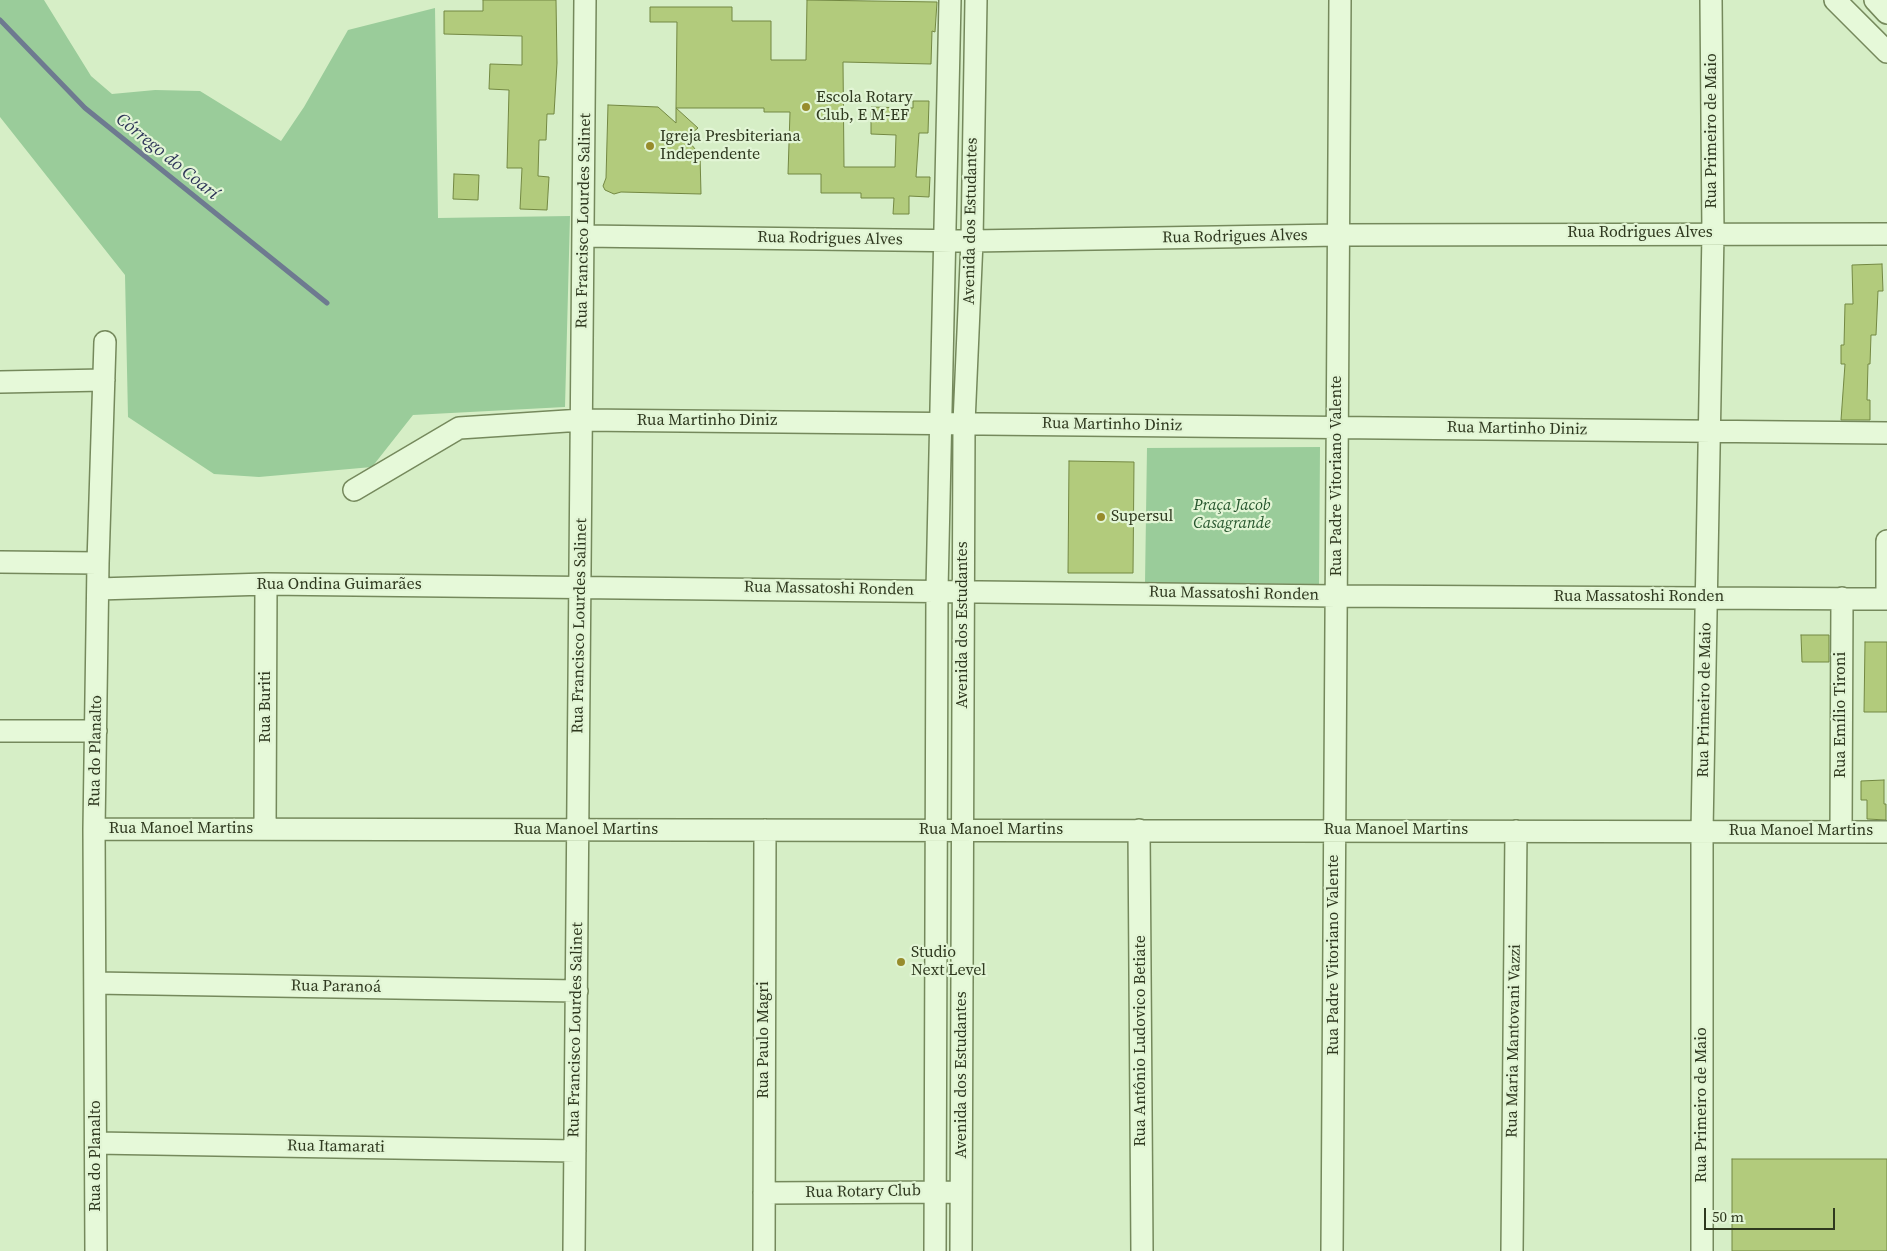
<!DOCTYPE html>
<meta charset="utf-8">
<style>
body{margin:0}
#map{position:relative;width:1887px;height:1251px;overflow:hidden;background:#d6eec6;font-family:"Source Serif 4",serif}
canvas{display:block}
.scale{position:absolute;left:1704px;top:1208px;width:131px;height:22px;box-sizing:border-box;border:2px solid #2f391f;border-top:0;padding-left:6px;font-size:15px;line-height:18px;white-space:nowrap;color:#2f391f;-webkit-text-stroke:4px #e2f5d5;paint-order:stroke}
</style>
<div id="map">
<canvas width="1887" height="1251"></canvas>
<div class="scale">50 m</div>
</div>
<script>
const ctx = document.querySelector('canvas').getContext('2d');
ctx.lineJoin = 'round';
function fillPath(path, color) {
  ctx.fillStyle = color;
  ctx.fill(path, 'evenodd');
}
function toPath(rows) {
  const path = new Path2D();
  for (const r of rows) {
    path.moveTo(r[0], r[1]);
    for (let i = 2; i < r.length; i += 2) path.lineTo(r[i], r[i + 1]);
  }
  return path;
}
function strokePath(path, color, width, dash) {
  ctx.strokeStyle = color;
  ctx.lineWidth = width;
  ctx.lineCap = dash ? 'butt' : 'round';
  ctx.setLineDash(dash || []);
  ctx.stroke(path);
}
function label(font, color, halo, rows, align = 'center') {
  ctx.font = font + ' "Source Serif 4",serif';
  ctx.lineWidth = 4.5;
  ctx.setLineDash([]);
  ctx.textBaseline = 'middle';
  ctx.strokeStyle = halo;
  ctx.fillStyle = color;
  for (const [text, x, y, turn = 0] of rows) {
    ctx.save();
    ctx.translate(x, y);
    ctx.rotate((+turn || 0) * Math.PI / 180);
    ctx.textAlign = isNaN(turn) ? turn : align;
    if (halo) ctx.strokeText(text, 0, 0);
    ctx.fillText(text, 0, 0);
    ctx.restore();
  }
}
const green = toPath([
 [0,0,44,0,91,76,112,94,155,90,200,91,281,141,304,107,348,30,435,8,438,218,570,216,565,407,413,415,372,467,259,477,214,474,128,417,125,275,0,117],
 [1320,447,1319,584,1145,583,1147,448]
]);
const stream = toPath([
 [0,20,85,108,327,303]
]);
const building = toPath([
 [483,0,556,0,557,63,554,114,547,114,546,140,539,140,538,176,549,177,547,210,520,209,522,168,507,168,509,90,489,89,490,64,522,65,522,36,444,34,444,11,483,11,483,0],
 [807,0,937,2,935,32,932,31,931,64,843,62,844,167,895,167,896,135,871,134,871,107,913,108,913,101,929,101,928,133,919,133,916,177,930,177,929,197,909,196,909,214,893,214,894,198,861,198,861,193,821,193,821,174,788,174,790,112,764,112,764,108,676,108,677,22,650,22,650,7,732,7,732,21,771,21,771,60,806,60,807,0],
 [608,105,658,107,676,123,676,108,698,128,686,138,700,155,701,194,621,192,614,194,605,190,603,186,606,178,608,105],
 [454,174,479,175,478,200,453,199,454,174],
 [1882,264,1883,291,1878,291,1876,335,1871,335,1870,364,1868,364,1867,400,1870,400,1870,420,1841,420,1845,364,1841,364,1841,345,1844,345,1845,304,1853,304,1852,265,1882,264],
 [1069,461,1134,462,1133,573,1068,573,1069,461],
 [1801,635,1829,635,1829,662,1802,662,1801,635],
 [1865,642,1887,642,1887,712,1864,712,1865,642],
 [1884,780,1884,804,1886,804,1886,820,1867,819,1867,800,1861,800,1861,781,1884,780],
 [1732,1159,1887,1159,1887,1251,1732,1251,1732,1159]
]);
const minor = toPath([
 [1835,0,1887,52],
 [1875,0,1887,13],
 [583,236,972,241,1339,235,1887,234],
 [0,382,104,380],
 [354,490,459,428,582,420,1887,433],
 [0,562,98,563],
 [98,589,266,584,1336,596,1887,599],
 [1887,599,1887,541],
 [0,731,96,731],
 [94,829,1887,832],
 [265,829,266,584],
 [1139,830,1142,1251],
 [1841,832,1842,598],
 [95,983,577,991],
 [96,1143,575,1151],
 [764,1193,951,1192],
 [96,1251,94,829,98,563,105,342],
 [574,1251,585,0],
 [764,1251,765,830],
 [935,1251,937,590,950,0],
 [961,1251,964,423,972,241,976,0],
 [1332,1251,1340,0],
 [1512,1251,1516,831],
 [1702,1251,1702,831,1713,233,1711,0]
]);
const markers = [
 [806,107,5,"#978c2c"],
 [650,146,5,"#978c2c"],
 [1101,517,5,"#978c2c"],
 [901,962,5,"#978c2c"]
];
const poiNames = [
 ["Escola Rotary",816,98],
 ["Club, E M-EF",816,116],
 ["Igreja Presbiteriana",660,137],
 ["Independente",660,155],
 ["Supersul",1111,517],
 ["Studio",911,953],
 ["Next Level",911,971]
];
const streetNames = [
 ["Rua Primeiro de Maio",1712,131,-90],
 ["Rua Francisco Lourdes Salinet",584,221,-89],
 ["Avenida dos Estudantes",971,221,-89],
 ["Rua Rodrigues Alves",1640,233],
 ["Rua Rodrigues Alves",1235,237,-1],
 ["Rua Rodrigues Alves",830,239,1],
 ["Rua Martinho Diniz",707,421],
 ["Rua Martinho Diniz",1112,425,1],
 ["Rua Martinho Diniz",1517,429,1],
 ["Rua Padre Vitoriano Valente",1337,476,-90],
 ["Rua Ondina Guimarães",339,585],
 ["Rua Massatoshi Ronden",829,589,1],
 ["Rua Massatoshi Ronden",1234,594,1],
 ["Rua Massatoshi Ronden",1639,597],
 ["Avenida dos Estudantes",963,625,-90],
 ["Rua Francisco Lourdes Salinet",580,626,-89],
 ["Rua Primeiro de Maio",1705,700,-89],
 ["Rua Buriti",266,707,-90],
 ["Rua Emílio Tironi",1841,715,-90],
 ["Rua do Planalto",96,751,-89],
 ["Rua Manoel Martins",181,829],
 ["Rua Manoel Martins",586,830],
 ["Rua Manoel Martins",991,830],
 ["Rua Manoel Martins",1396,830],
 ["Rua Manoel Martins",1801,831],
 ["Rua Padre Vitoriano Valente",1334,955,-90],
 ["Rua Paranoá",336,987,1],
 ["Rua Francisco Lourdes Salinet",576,1030,-89],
 ["Rua Paulo Magri",764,1040,-90],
 ["Rua Antônio Ludovico Betiate",1141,1041,-90],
 ["Rua Maria Mantovani Vazzi",1514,1041,-89],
 ["Avenida dos Estudantes",962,1075,-90],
 ["Rua Primeiro de Maio",1702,1105,-90],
 ["Rua Itamarati",336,1147,1],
 ["Rua do Planalto",96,1156,-90],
 ["Rua Rotary Club",863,1192,-1]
];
const parkNames = [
 ["Praça Jacob",1232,506],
 ["Casagrande",1232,524]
];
const waterNames = [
 ["Córrego do Coarí",167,157,39]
];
fillPath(green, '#9acc9a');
strokePath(stream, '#6e7a90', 5);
fillPath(building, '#b2cb7c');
strokePath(building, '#738842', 1);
strokePath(minor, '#75895c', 24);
strokePath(minor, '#e6f9d9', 21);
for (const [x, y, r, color] of markers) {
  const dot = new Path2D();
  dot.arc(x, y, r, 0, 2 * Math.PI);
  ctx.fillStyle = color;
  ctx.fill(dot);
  strokePath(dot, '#e2f5d5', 2);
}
label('16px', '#2f391f', '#e2f5d5', poiNames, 'left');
label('16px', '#2f391f', '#e2f5d5', streetNames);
label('italic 16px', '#26552d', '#e2f5d5', parkNames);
label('italic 18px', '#2f3659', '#e2f5d5', waterNames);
</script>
